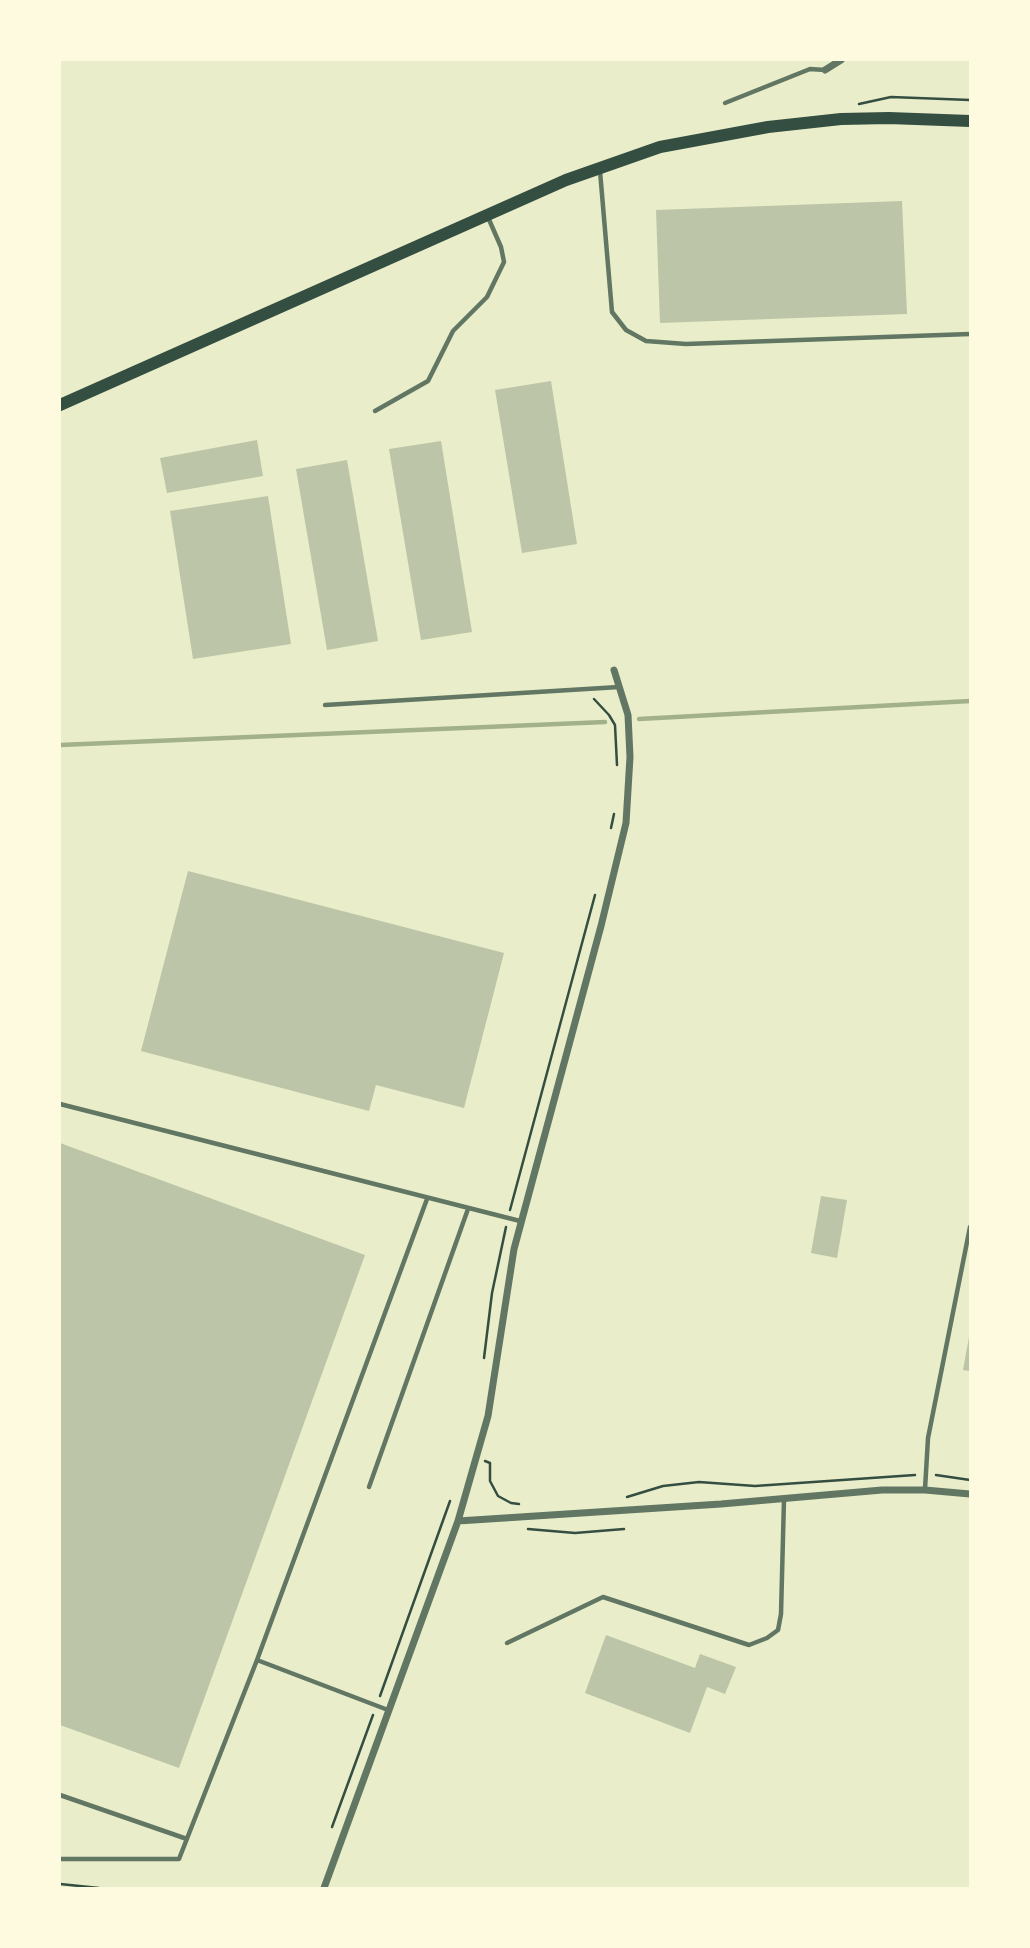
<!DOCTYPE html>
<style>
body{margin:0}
#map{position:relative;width:1030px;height:1948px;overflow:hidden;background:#e9edc9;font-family:"Playfair Display",serif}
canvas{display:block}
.frame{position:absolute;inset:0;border:61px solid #fefae0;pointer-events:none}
</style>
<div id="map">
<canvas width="1030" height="1948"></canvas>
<div class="frame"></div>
</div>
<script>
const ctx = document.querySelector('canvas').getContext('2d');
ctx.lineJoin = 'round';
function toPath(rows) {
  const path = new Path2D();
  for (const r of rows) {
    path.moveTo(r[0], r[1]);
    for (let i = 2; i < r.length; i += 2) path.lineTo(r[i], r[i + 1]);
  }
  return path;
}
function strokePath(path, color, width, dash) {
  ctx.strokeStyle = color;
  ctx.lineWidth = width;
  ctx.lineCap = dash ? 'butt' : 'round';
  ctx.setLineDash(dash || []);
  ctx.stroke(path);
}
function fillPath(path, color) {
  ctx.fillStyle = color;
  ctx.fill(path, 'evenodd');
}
const stream = toPath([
 [639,719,970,701],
 [60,745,605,722]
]);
const building = toPath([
 [902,201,907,314,660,323,656,210],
 [551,381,577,544,522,553,495,390],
 [257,440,263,476,167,493,160,458],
 [441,441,472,632,421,640,389,449],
 [347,460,378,641,327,650,296,469],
 [268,496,291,644,193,659,170,511],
 [188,871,504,953,464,1108,376,1085,369,1111,141,1051],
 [60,1143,365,1255,179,1768,60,1725],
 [821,1196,847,1200,837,1258,811,1253],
 [969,1337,970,1338,970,1371,963,1370],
 [606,1635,695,1668,700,1654,736,1667,725,1694,707,1687,690,1733,585,1693]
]);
const path = toPath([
 [859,104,891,97,970,100],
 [594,699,609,715,615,725,617,765],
 [611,828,614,814],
 [510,1210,595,895],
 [484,1358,492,1293,506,1227],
 [485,1461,490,1463,490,1481,498,1496,511,1503,519,1504],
 [936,1475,970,1480],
 [627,1497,663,1486,699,1482,755,1486,915,1475],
 [528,1529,575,1533,624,1529],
 [380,1696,450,1501],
 [332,1827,373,1715],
 [60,1884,99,1888]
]);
const service = toPath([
 [725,103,810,69,825,70],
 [600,171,612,312,626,330,646,341,686,344,970,334],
 [375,411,428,381,453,331,487,297,504,262,501,247,487,215],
 [325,705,619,687],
 [60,1104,520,1221],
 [369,1487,468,1209],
 [925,1489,928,1438,970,1227],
 [507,1643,603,1597,749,1645,767,1638,778,1630,781,1614,784,1499],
 [257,1660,427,1199],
 [60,1795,187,1839],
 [60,1859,179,1859,257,1660,388,1710]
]);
const minor = toPath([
 [825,70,841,60],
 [458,1521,721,1504,882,1490,925,1490,970,1494],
 [324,1888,458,1521,488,1416,514,1249,601,926,626,823,630,757,628,715,614,670]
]);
const secondary = toPath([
 [60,405,566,180,660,147,768,127,841,119,889,118,970,121]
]);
strokePath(stream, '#a3b18a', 4.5);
fillPath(building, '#bcc5a7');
strokePath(path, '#344e41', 2.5);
strokePath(service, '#617663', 4.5);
strokePath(minor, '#617663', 7);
strokePath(secondary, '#344e41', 12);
</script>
